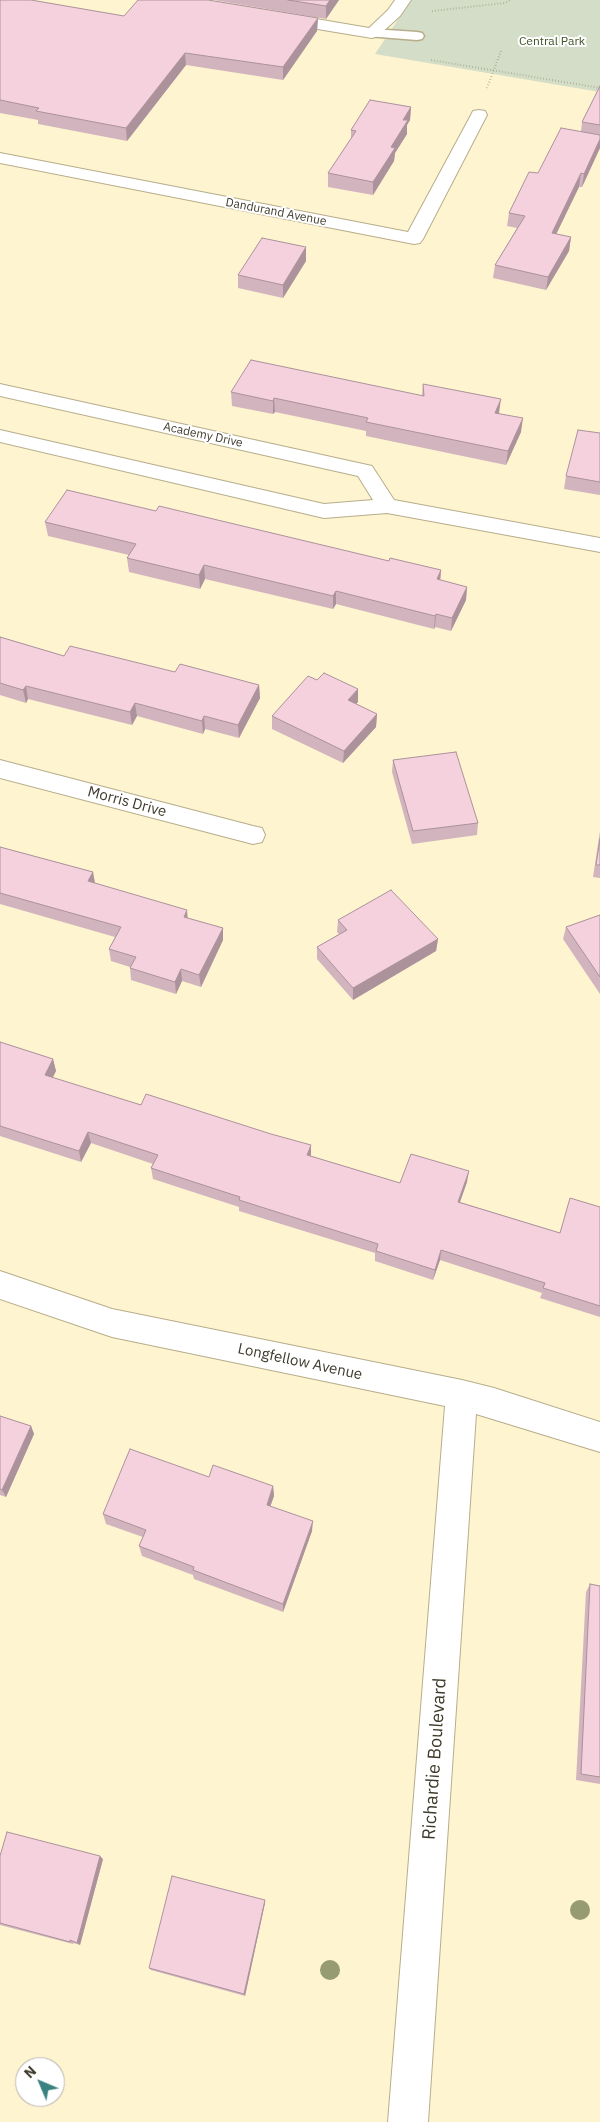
<!DOCTYPE html>
<style>
body{margin:0}
#map{position:relative;width:600px;height:2122px;overflow:hidden;background:#fef4d0;font-family:"IBM Plex Sans",sans-serif}
canvas{display:block}
.north{position:absolute;left:15px;top:2057px;width:50px;height:50px;box-sizing:border-box;background:#fff;border:1px solid #b2b1ab;border-radius:50%;rotate:315deg;font-size:14px;font-weight:700;line-height:20px;text-align:center;color:#3e3b2c}
.north::after{content:'';display:block;margin:auto;width:18px;height:22px;background:#398281;clip-path:polygon(50% 0,100% 100%,50% 72%,0 100%)}
</style>
<div id="map">
<canvas width="600" height="2122"></canvas>
<div class="north">N</div>
</div>
<script>
const ctx = document.querySelector('canvas').getContext('2d');
ctx.lineJoin = 'round';
function fillPath(path, color) {
  ctx.fillStyle = color;
  ctx.fill(path, 'evenodd');
}
function toPath(rows) {
  const path = new Path2D();
  for (const r of rows) {
    path.moveTo(r[0], r[1]);
    for (let i = 2; i < r.length; i += 2) path.lineTo(r[i], r[i + 1]);
  }
  return path;
}
function strokePath(path, color, width, dash) {
  ctx.strokeStyle = color;
  ctx.lineWidth = width;
  ctx.lineCap = dash ? 'butt' : 'round';
  ctx.setLineDash(dash || []);
  ctx.stroke(path);
}
function label(font, color, halo, rows, align = 'center') {
  ctx.font = font + ' "IBM Plex Sans",sans-serif';
  ctx.lineWidth = 4;
  ctx.setLineDash([]);
  ctx.textBaseline = 'middle';
  ctx.strokeStyle = halo;
  ctx.fillStyle = color;
  for (const [text, x, y, turn = 0] of rows) {
    ctx.save();
    ctx.translate(x, y);
    ctx.rotate((+turn || 0) * Math.PI / 180);
    ctx.textAlign = isNaN(turn) ? turn : align;
    if (halo) ctx.strokeText(text, 0, 0);
    ctx.fillText(text, 0, 0);
    ctx.restore();
  }
}
const green = toPath([
 [411,0,600,0,600,92,375,54]
]);
const path = toPath([
 [432,11,505,3,510,0],
 [431,60,600,88],
 [487,88,501,51]
]);
const lane = toPath([
 [372,29,417,32,422,33,424,36,422,39,417,40,367,36,365,33,367,30,372,29]
]);
const street = toPath([
 [395,0,411,0,400,16,378,36,372,38,281,23,275,21,273,18,275,15,281,13,369,28,388,10,395,0],
 [479,110,485,111,487,115,423,239,420,243,414,244,0,163,0,153,408,232,471,115,473,111,479,110],
 [0,384,372,466,394,500,600,538,600,552,387,513,324,518,0,442,0,430,324,504,373,500,358,476,0,396,0,384],
 [0,760,253,826,262,828,265,835,262,842,253,844,0,778,0,760],
 [0,1271,112,1309,462,1380,494,1388,600,1422,600,1452,476,1414,428,2122,388,2122,445,1406,112,1337,0,1299,0,1271]
]);
const trees = [
 [580,1910],
 [330,1970]
];
const wall = toPath([
 [0,0,124,16,318,18,317,31,283,80,186,65,127,141,38,124,38,120,0,113],
 [214,0,339,0,326,19],
 [600,86,600,148,582,187,579,187,556,234,571,237,569,251,546,290,493,278,495,265,517,228,507,226,509,213,538,173,581,131,582,122],
 [411,107,410,120,407,125,407,134,395,153,394,161,373,195,328,187,328,173,351,139,351,130],
 [306,247,306,261,283,298,238,288,238,275],
 [423,384,499,413,521,432,506,465,366,436,366,431,275,412,273,414,232,406,231,392,422,395],
 [600,433,600,495,564,489,566,476],
 [156,511,389,561,441,570,440,580,467,587,466,600,451,631,435,627,434,629,336,604,333,609,205,579,200,589,129,572,127,558,129,555,48,536,45,522],
 [0,637,64,656,259,685,260,698,239,738,205,729,203,734,137,716,132,725,28,699,26,703,0,695],
 [358,702,356,704,377,714,376,727,343,763,272,729,272,716],
 [393,760,478,823,477,835,412,844,392,772],
 [600,831,600,878,593,877],
 [0,847,93,872,95,883,188,918,223,928,223,940,201,987,182,981,176,994,131,980,130,968,130,967,111,961,109,949,115,937,0,904],
 [600,915,600,994,563,939,566,927],
 [338,920,438,939,436,951,353,1000,317,959,317,947,339,934,337,932],
 [0,1042,53,1059,56,1071,52,1078,400,1183,467,1182,460,1202,560,1233,600,1207,600,1317,540,1298,542,1293,440,1260,433,1280,375,1261,375,1253,239,1211,239,1207,153,1179,151,1168,153,1164,91,1143,81,1162,0,1136],
 [0,1416,31,1426,34,1434,6,1497,0,1495],
 [209,1477,273,1486,274,1496,270,1507,312,1531,283,1612,194,1579,193,1575,142,1556,139,1546,143,1537,106,1524,103,1514],
 [590,1584,600,1586,600,1784,576,1780,586,1592],
 [0,1856,103,1859,80,1945,74,1943,73,1944,0,1925],
 [265,1900,265,1903,245,1996,151,1970,149,1968]
]);
const shadedWall = toPath([
 [330,0,339,0,326,19,326,6],
 [318,18,317,31,283,80,283,67],
 [185,53,186,65,127,141,126,128],
 [411,107,410,120,407,125,407,134,395,153,394,161,373,195,373,182,391,147,403,120],
 [600,139,600,148,582,187,584,174],
 [581,173,579,187,550,247,552,233],
 [571,237,569,251,546,290,548,277],
 [306,247,306,261,283,298,283,285],
 [274,398,275,412,273,414,273,401],
 [501,399,499,413,493,426,495,413],
 [523,418,521,432,506,465,508,451],
 [204,565,205,579,200,589,199,575],
 [441,570,440,583,437,579],
 [467,587,466,600,451,631,452,618],
 [336,591,336,604,333,609,333,596],
 [436,614,435,627,434,629,435,616],
 [259,685,260,698,239,738,238,725],
 [26,686,28,699,26,703,23,690],
 [358,689,358,702,347,713,348,700],
 [135,703,137,716,132,725,130,712],
 [377,714,376,727,343,763,344,751],
 [204,716,205,729,203,734,202,721],
 [93,872,95,884,88,881],
 [187,910,188,922,184,917],
 [223,928,223,940,201,987,199,975],
 [438,939,436,951,353,1000,353,988],
 [181,969,182,981,176,994,175,982],
 [53,1059,56,1071,48,1087,45,1075],
 [88,1132,91,1143,81,1162,79,1151],
 [311,1145,311,1156,307,1155],
 [469,1171,467,1182,456,1213,458,1202],
 [441,1250,440,1260,433,1280,435,1270],
 [31,1426,34,1434,6,1497,2,1490],
 [273,1486,274,1496,267,1515,267,1505],
 [313,1521,312,1531,283,1612,283,1604],
 [100,1856,103,1859,80,1945,77,1943],
 [265,1900,265,1903,245,1996,244,1994]
]);
const building = toPath([
 [0,0,31,0,124,16,138,0,208,0,318,18,283,67,185,53,126,128,36,111,39,108,0,100,0,0],
 [288,0,330,0,326,6,288,0],
 [600,86,600,125,582,122,600,86],
 [370,100,411,107,403,120,408,120,391,147,395,148,373,182,328,173,356,131,351,130,370,100],
 [561,128,600,135,600,139,584,174,581,173,552,233,571,237,548,277,495,265,525,216,509,213,529,172,538,173,561,128],
 [262,238,306,247,283,285,238,275,262,238],
 [251,360,424,396,423,384,501,399,495,413,523,418,508,451,366,422,368,418,274,398,273,401,231,392,251,360],
 [578,430,600,433,600,482,566,476,578,430],
 [67,490,156,511,159,506,389,561,390,558,441,570,437,579,467,587,452,618,436,614,435,616,336,591,333,596,204,565,199,575,127,558,136,544,45,522,67,490],
 [0,637,64,656,70,646,175,672,180,664,259,685,238,725,204,716,202,721,135,703,130,712,26,686,23,690,0,683,0,637],
 [324,673,358,689,348,700,377,714,344,751,272,716,308,676,317,680,324,673],
 [456,752,478,823,413,831,393,760,456,752],
 [600,839,600,865,596,865,600,839],
 [0,847,93,872,88,881,187,910,184,917,223,928,199,975,181,969,175,982,130,968,136,957,109,949,121,927,0,893,0,847],
 [391,890,438,939,353,988,317,947,347,930,338,920,391,890],
 [600,915,600,977,566,927,600,915],
 [0,1042,53,1059,45,1075,141,1105,146,1094,271,1134,311,1145,307,1155,400,1183,411,1154,469,1171,458,1202,560,1233,570,1198,600,1207,600,1306,543,1288,545,1283,441,1250,435,1270,376,1251,378,1244,239,1200,240,1197,151,1168,158,1155,88,1132,79,1151,0,1126,0,1042],
 [0,1416,31,1426,2,1490,0,1489,0,1416],
 [130,1449,209,1477,213,1465,273,1486,267,1505,313,1521,283,1604,193,1570,194,1567,139,1546,146,1530,103,1514,130,1449],
 [590,1584,600,1586,600,1777,581,1774,590,1584],
 [7,1832,100,1856,77,1943,70,1940,70,1942,0,1923,0,1856,7,1832],
 [172,1876,265,1900,244,1994,149,1968,172,1876]
]);
const farParknames = [
 ["Central Park",552,42]
];
const farStreetnames = [
 ["Dandurand Avenue",276,212,11],
 ["Academy Drive",203,435,12]
];
const streetNames = [
 ["Morris Drive",127,802,15],
 ["Longfellow Avenue",300,1362,12]
];
const nearStreetnames = [
 ["Richardie Boulevard",435,1759,-86]
];
fillPath(green, '#d3ddc7');
strokePath(lane, '#b7ad8b', 3);
strokePath(street, '#b7ad8b', 2);
strokePath(path, '#969077', 2, [0.5, 2.5]);
fillPath(lane, '#fff');
fillPath(street, '#fff');
ctx.fillStyle = '#969b72';
for (const [x, y] of trees) {
  ctx.beginPath();
  ctx.arc(x, y, 10, 0, 2 * Math.PI);
  ctx.fill();
}
fillPath(wall, '#d2b4be');
fillPath(shadedWall, '#ab929b');
fillPath(building, '#f4d1dd');
strokePath(building, '#ab929b', 1);
label('12px', '#405225', '#fff', farParknames);
label('12px', '#3e3b2c', '#fff', farStreetnames);
label('15px', '#3e3b2c', '#fff', streetNames);
label('18px', '#3e3b2c', '#fff', nearStreetnames);
</script>
